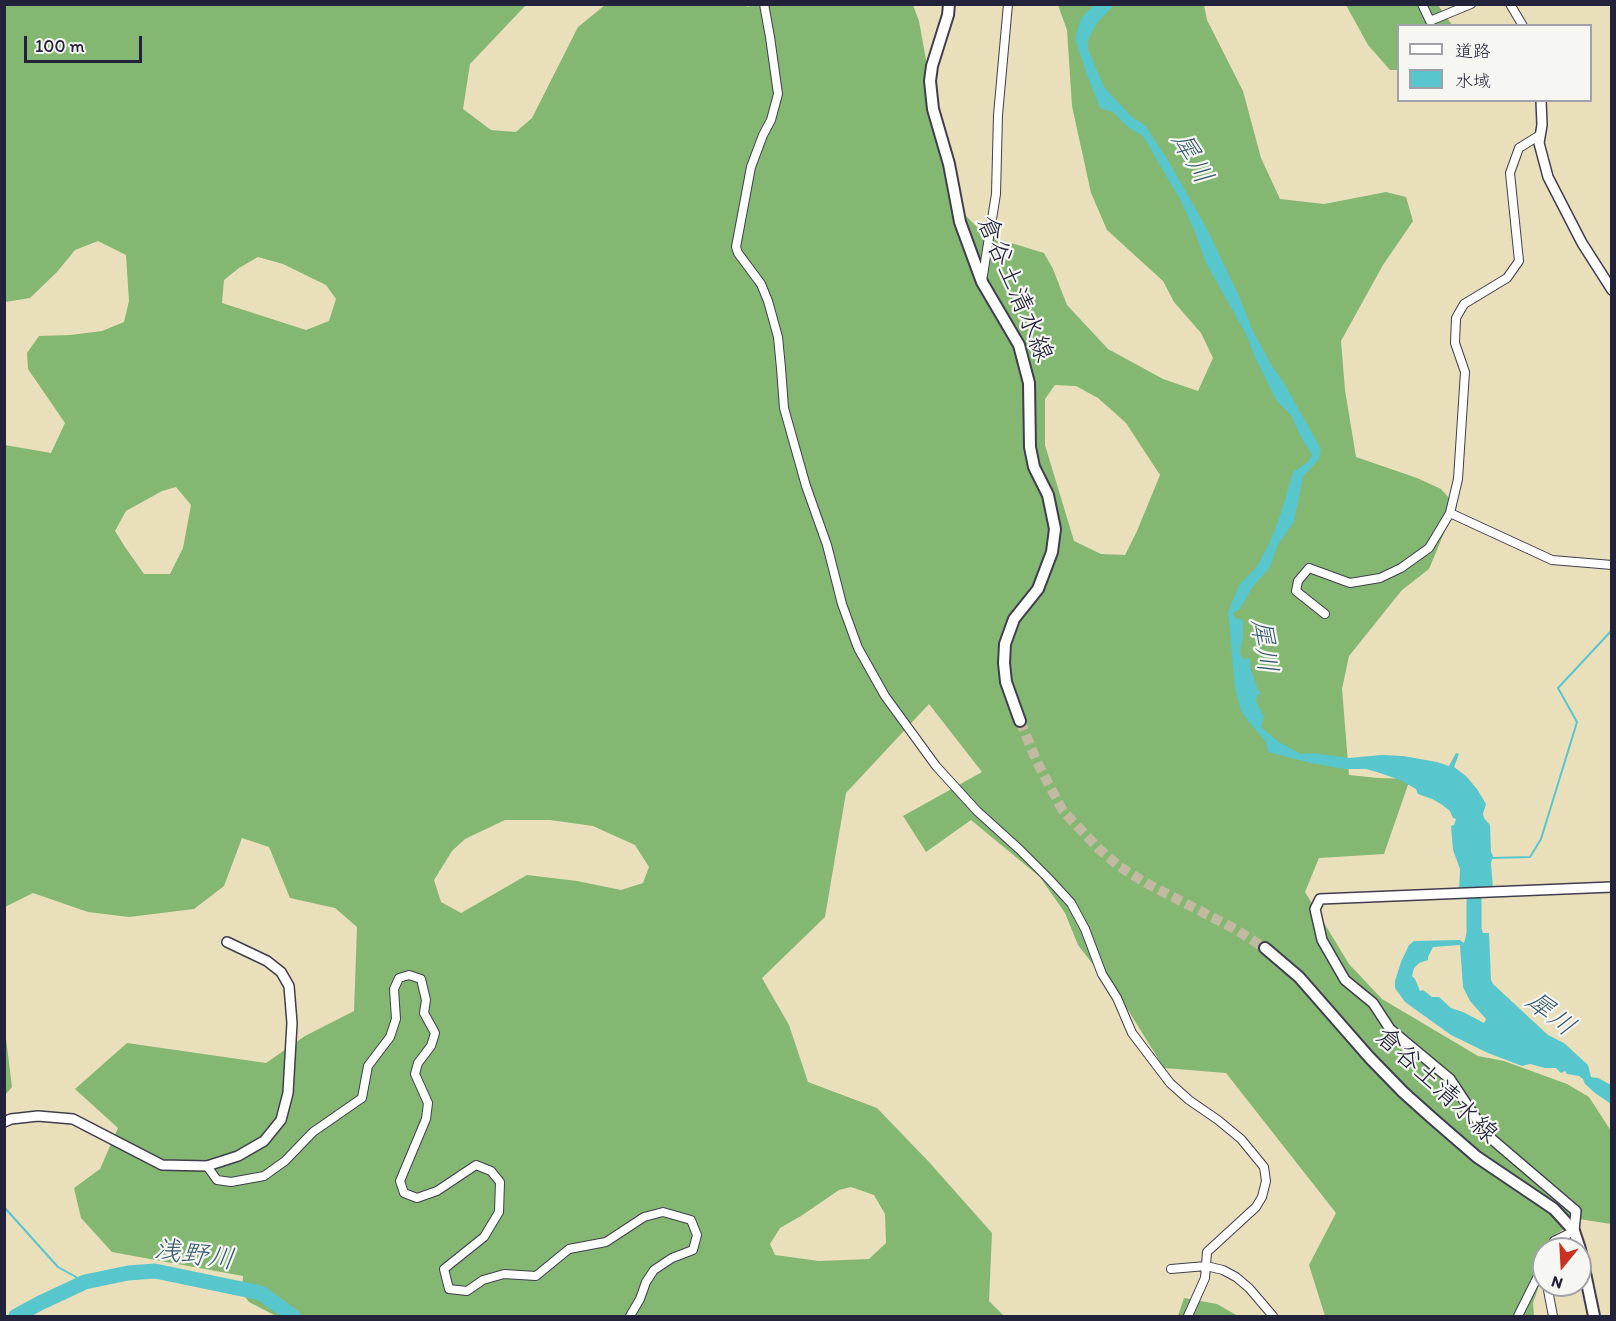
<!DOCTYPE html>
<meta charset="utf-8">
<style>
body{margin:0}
#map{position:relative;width:1616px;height:1321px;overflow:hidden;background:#eadfbb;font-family:Itim,"Klee One",sans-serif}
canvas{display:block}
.frame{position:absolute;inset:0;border:6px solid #22223b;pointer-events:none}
.legend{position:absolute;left:1397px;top:24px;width:195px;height:78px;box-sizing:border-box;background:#f6f6f2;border:2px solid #a1a1a9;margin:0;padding:8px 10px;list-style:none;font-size:18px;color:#22223b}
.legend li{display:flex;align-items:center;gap:12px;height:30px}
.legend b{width:30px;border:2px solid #a1a1a9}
.north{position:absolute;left:1532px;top:1237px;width:60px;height:60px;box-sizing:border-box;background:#f6f6f2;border:2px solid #a1a1a9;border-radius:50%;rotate:198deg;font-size:16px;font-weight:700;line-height:24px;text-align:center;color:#22223b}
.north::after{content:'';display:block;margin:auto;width:21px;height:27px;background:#c8321e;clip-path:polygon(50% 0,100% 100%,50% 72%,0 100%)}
.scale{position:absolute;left:24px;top:36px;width:118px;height:27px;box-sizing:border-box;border:3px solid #22223b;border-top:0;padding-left:8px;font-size:18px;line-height:21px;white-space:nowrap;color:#22223b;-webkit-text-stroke:4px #f6f6f2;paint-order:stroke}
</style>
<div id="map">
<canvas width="1616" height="1321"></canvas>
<div class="frame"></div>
<ul class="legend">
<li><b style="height:8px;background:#fff"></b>道路</li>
<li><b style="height:16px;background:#58c6cd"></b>水域</li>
</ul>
<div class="north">N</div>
<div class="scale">100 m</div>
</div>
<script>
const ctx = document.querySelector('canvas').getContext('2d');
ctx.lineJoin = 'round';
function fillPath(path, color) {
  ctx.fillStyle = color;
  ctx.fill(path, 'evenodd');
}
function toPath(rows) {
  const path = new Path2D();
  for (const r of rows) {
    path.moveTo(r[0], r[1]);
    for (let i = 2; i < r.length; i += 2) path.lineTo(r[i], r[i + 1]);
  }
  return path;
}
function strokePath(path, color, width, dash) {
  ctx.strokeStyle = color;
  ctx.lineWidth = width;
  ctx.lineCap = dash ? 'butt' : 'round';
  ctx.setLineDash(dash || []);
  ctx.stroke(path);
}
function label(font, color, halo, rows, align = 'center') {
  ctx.font = font + ' Itim,"Klee One",sans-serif';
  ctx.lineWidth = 4.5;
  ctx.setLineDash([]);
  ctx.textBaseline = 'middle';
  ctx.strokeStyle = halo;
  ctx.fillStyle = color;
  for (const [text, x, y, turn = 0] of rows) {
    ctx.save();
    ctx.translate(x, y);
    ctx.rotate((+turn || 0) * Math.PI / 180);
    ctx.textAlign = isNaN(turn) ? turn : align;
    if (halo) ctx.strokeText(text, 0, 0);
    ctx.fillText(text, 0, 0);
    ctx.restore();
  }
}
const forest = toPath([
 [744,4,748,7,752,4,913,5,919,21,937,121,956,206,985,235,1044,253,1053,269,1067,305,1108,349,1163,379,1198,391,1213,358,1201,333,1174,302,1163,281,1107,230,1091,193,1072,106,1067,30,1058,5,1204,5,1207,20,1243,91,1261,158,1280,199,1324,204,1386,192,1406,197,1413,221,1383,265,1341,341,1345,390,1356,457,1417,478,1441,489,1457,507,1444,533,1429,569,1402,590,1349,656,1342,689,1349,775,1378,778,1410,779,1384,854,1319,858,1305,892,1349,964,1382,999,1478,1056,1504,1061,1567,1084,1589,1097,1611,1131,1611,1224,1579,1219,1555,1235,1552,1249,1544,1249,1544,1271,1533,1303,1534,1316,1325,1316,1309,1265,1336,1213,1226,1073,1164,1068,1128,1010,1078,945,1065,913,1040,877,971,820,926,852,903,816,982,772,929,704,846,793,825,917,762,978,789,1025,808,1082,877,1108,929,1162,992,1233,989,1301,1004,1316,276,1316,249,1302,242,1293,243,1276,112,1252,81,1218,74,1188,100,1169,118,1128,75,1089,127,1043,266,1063,305,1036,354,1011,357,927,335,908,290,898,269,847,242,838,224,886,194,909,129,917,88,912,33,893,5,907,5,445,51,453,65,423,28,369,27,353,39,336,70,335,102,331,124,322,129,301,126,255,98,241,75,250,57,272,30,298,5,302,5,5,526,5,470,64,463,109,491,130,516,132,532,118,578,27,605,5],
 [258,257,283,264,326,285,336,299,329,321,306,330,222,303,224,280,239,268],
 [1055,385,1076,386,1098,398,1126,423,1160,475,1137,531,1125,555,1101,554,1074,541,1045,445,1045,399],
 [176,487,191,505,183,548,170,574,144,574,125,547,115,531,126,511,162,491],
 [505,820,550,820,593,826,635,845,649,867,643,883,621,890,577,881,527,875,461,913,441,902,434,880,452,851,465,839],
 [851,1187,874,1195,885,1214,886,1243,869,1259,819,1261,775,1255,770,1244,780,1228,801,1216,839,1190],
 [1346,5,1438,5,1452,25,1398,26,1398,70,1390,70,1368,45],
 [4,1022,12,1087,5,1095,4,1095],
 [1184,1298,1217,1304,1238,1316,1178,1316]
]);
const water = toPath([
 [1094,5,1114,5,1097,23,1088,40,1088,49,1104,87,1132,117,1145,125,1169,162,1206,227,1239,296,1252,329,1270,363,1284,383,1321,449,1319,459,1303,477,1294,522,1277,546,1271,565,1268,570,1254,585,1239,610,1233,613,1235,618,1243,620,1243,637,1240,652,1242,658,1246,659,1250,658,1250,667,1258,690,1261,694,1258,694,1256,701,1264,717,1261,727,1279,742,1301,754,1313,753,1349,758,1382,755,1403,756,1437,762,1449,766,1456,753,1459,754,1454,767,1466,776,1477,789,1486,804,1483,814,1484,818,1490,825,1491,852,1493,856,1491,863,1493,889,1459,891,1460,869,1453,850,1451,826,1454,825,1456,819,1453,818,1450,811,1441,804,1432,799,1418,794,1416,789,1400,780,1377,772,1366,769,1345,769,1311,763,1268,752,1266,742,1248,721,1241,711,1235,689,1228,612,1240,584,1256,568,1270,542,1281,513,1293,472,1308,462,1312,455,1301,437,1291,415,1276,400,1255,357,1246,334,1206,263,1195,232,1181,201,1143,136,1128,127,1113,112,1100,108,1085,69,1076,41,1076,35,1081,18],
 [1467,919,1471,919,1471,924,1477,924,1478,919,1481,919,1481,927,1483,933,1489,933,1491,980,1493,984,1548,1035,1564,1043,1588,1065,1591,1077,1598,1078,1611,1085,1611,1104,1595,1093,1585,1084,1583,1079,1579,1076,1567,1074,1565,1071,1561,1073,1556,1068,1545,1068,1530,1064,1522,1066,1488,1053,1451,1035,1405,1002,1395,988,1395,981,1401,962,1409,945,1414,941,1460,940,1464,943,1468,928],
 [1460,945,1463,987,1470,1001,1486,1019,1484,1023,1463,1012,1451,1008,1439,997,1432,997,1423,990,1420,991,1415,979,1412,976,1414,968,1419,963,1428,960,1428,957,1433,947]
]);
const stream = toPath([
 [1490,858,1530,857,1541,839,1577,722,1558,688,1612,630],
 [4,1207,58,1267,85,1282]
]);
const river = toPath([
 [1474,944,1474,878],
 [16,1316,40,1303,85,1282,128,1273,155,1271,261,1293,293,1316]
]);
const secondaryTunnel = toPath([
 [1020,721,1037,762,1063,811,1099,849,1120,867,1146,883,1235,929,1265,948]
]);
const minor = toPath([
 [764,4,770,37,778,94,771,120,763,135,751,167,736,247,738,253,761,284,768,301,778,337,781,368,784,408,806,486,827,545,842,604,858,648,885,696,936,766,977,811,1019,849,1048,878,1071,903,1085,929,1102,974,1117,998,1132,1033,1170,1083,1189,1100,1218,1120,1241,1139,1264,1167,1266,1181,1262,1197,1256,1207,1207,1252,1205,1278,1188,1316],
 [1422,4,1430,21,1471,4],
 [1510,4,1523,26],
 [982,281,996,194,998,115,1008,4],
 [1450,513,1552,560,1612,565],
 [1325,614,1296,591,1298,581,1309,568,1350,583,1380,578,1401,568,1429,548,1450,513,1458,479,1465,372,1455,343,1456,318,1464,304,1507,278,1519,261,1510,173,1519,148,1540,135],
 [207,1166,217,1180,231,1182,264,1176,285,1161,313,1132,362,1098,368,1066,390,1037,396,1019,394,989,399,978,409,975,421,979,426,1000,424,1013,435,1033,431,1046,418,1063,415,1074,428,1103,426,1119,400,1181,404,1193,417,1198,437,1191,476,1165,491,1171,500,1182,499,1212,484,1237,444,1269,449,1289,467,1291,483,1280,504,1274,536,1276,569,1249,606,1242,644,1217,663,1212,691,1220,697,1235,693,1250,672,1258,654,1270,646,1282,640,1299,630,1316],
 [1551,1249,1554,1241,1574,1231],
 [1171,1269,1206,1266,1223,1270,1236,1277,1249,1288,1273,1316],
 [1547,1285,1553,1316],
 [1518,1316,1544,1264]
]);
const tertiary = toPath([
 [1541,100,1542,125,1539,143,1548,177,1582,243,1612,290],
 [4,1122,11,1119,38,1116,73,1119,162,1165,207,1166,238,1156,264,1141,281,1120,288,1093,292,1023,289,986,281,972,267,961,227,942],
 [1574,1231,1576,1211,1487,1135,1450,1079,1390,1029,1373,1003,1345,980,1322,940,1315,909,1320,899,1612,887]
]);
const secondary = toPath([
 [949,4,948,15,932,66,930,81,933,109,949,164,960,222,982,282,1019,345,1029,383,1030,447,1034,467,1048,495,1055,529,1052,552,1038,589,1014,619,1005,644,1004,663,1006,682,1020,721],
 [1265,948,1299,977,1369,1057,1403,1092,1432,1118,1477,1157,1554,1209,1574,1231,1580,1249],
 [1580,1249,1594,1316]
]);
const streetNames = [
 ["倉谷土清水線",1014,289,67],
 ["倉谷土清水線",1436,1086,43]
];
const waterNames = [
 ["犀川",1191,159,60],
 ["犀川",1263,646,82],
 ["犀川",1550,1015,38],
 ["浅野川",194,1256,8]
];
fillPath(forest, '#83b772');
fillPath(water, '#58c6cd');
strokePath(stream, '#58c6cd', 2);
strokePath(river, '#58c6cd', 15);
strokePath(secondaryTunnel, '#c2b9a1', 10, [10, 5]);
strokePath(minor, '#403e4e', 10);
strokePath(tertiary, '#403e4e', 12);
strokePath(secondary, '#403e4e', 14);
strokePath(minor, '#fff', 8);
strokePath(tertiary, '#fff', 9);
strokePath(secondary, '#fff', 10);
label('26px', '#22223b', '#f6f6f2', streetNames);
label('italic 27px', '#355b6e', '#f6f6f2', waterNames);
</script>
